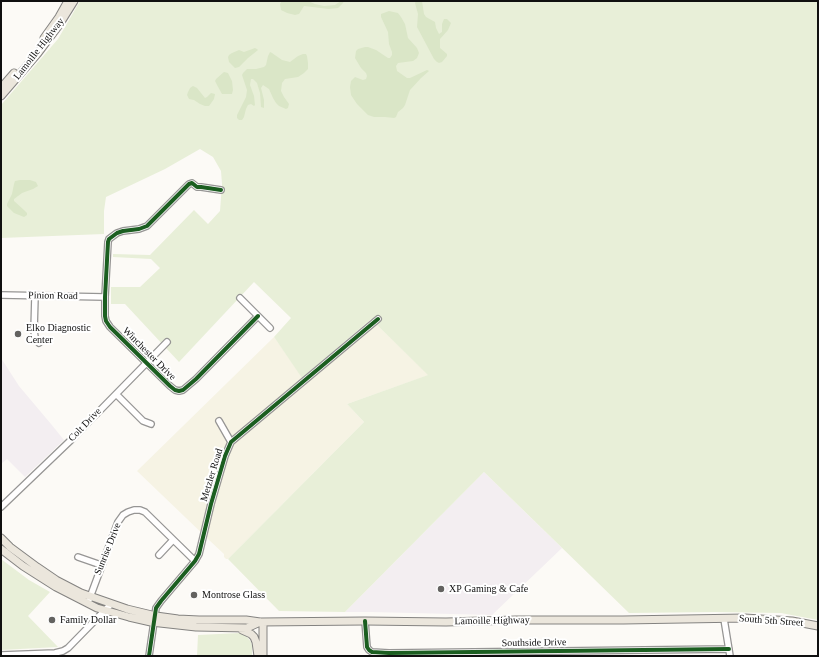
<!DOCTYPE html>
<style>
body{margin:0}
#map{position:relative;width:819px;height:657px;overflow:hidden;background:#fcfaf6;font-family:"Times New Roman",serif}
canvas{display:block}
.frame{position:absolute;inset:0;border:2px solid #101010;pointer-events:none}
</style>
<div id="map">
<canvas width="819" height="657"></canvas>
<div class="frame"></div>
</div>
<script>
const ctx = document.querySelector('canvas').getContext('2d');
ctx.lineJoin = 'round';
function fillPath(path, color) {
  ctx.fillStyle = color;
  ctx.fill(path, 'evenodd');
}
function toPath(rows) {
  const path = new Path2D();
  for (const r of rows) {
    path.moveTo(r[0], r[1]);
    for (let i = 2; i < r.length; i += 2) path.lineTo(r[i], r[i + 1]);
  }
  return path;
}
function strokePath(path, color, width, dash) {
  ctx.strokeStyle = color;
  ctx.lineWidth = width;
  ctx.lineCap = dash ? 'butt' : 'round';
  ctx.setLineDash(dash || []);
  ctx.stroke(path);
}
function label(font, color, halo, rows, align = 'center') {
  ctx.font = font + ' "Times New Roman",serif';
  ctx.lineWidth = 4;
  ctx.setLineDash([]);
  ctx.textBaseline = 'middle';
  ctx.strokeStyle = halo;
  ctx.fillStyle = color;
  for (const [text, x, y, turn = 0] of rows) {
    ctx.save();
    ctx.translate(x, y);
    ctx.rotate((+turn || 0) * Math.PI / 180);
    ctx.textAlign = isNaN(turn) ? turn : align;
    if (halo) ctx.strokeText(text, 0, 0);
    ctx.fillText(text, 0, 0);
    ctx.restore();
  }
}
const industrial = toPath([
 [1,358,19,386,51,424,64,440,25,477,7,459,1,464],
 [484,472,562,548,492,615,371,612,345,612]
]);
const farmland = toPath([
 [371,319,429,375,347,404,364,422,228,559,226,559,224,557,224,554,209,540,137,471,274,337,303,378]
]);
const green = toPath([
 [80,1,818,1,818,620,781,613,715,612,629,613,484,472,345,612,279,611,228,559,364,422,347,404,428,375,371,319,302,378,274,337,291,318,254,282,179,362,125,304,111,304,111,287,140,287,160,268,151,259,113,257,113,254,150,255,194,210,208,224,220,211,222,184,221,171,213,157,200,149,165,169,106,197,104,211,104,234,1,238,1,105,58,39],
 [1,559,29,580,50,592,28,616,58,647,1,650],
 [240,633,247,637,251,642,252,646,252,656,197,656,198,635]
]);
const forest = toPath([
 [282,1,308,1,315,4,324,6,335,5,341,1,344,1,343,3,338,8,329,9,304,6,299,14,295,15,287,13,281,10,280,4],
 [416,1,422,1,424,14,426,17,435,22,436,28,439,34,442,32,442,24,444,19,447,19,451,23,448,30,440,39,440,48,447,54,447,56,442,62,439,63,437,62,434,59,417,27,418,14,415,3],
 [389,11,398,13,401,17,405,24,408,38,417,48,419,53,417,58,413,61,398,63,396,66,397,71,407,78,410,78,427,70,429,71,421,78,410,90,405,105,403,108,398,112,396,117,394,118,385,117,374,117,368,115,357,104,351,95,350,87,351,81,355,77,363,80,366,79,367,76,366,73,361,68,355,58,356,51,358,49,365,47,368,47,376,50,388,58,390,58,392,55,392,52,389,44,388,32,381,17,381,14],
 [255,48,257,49,258,50,248,58,239,67,235,68,229,62,228,57,229,55,232,53,239,50,244,52],
 [270,52,272,53,282,60,290,62,298,56,303,54,306,54,307,56,308,63,308,69,304,73,298,77,285,79,282,83,281,91,284,97,289,104,288,108,286,109,279,106,276,103,273,98,269,89,263,85,261,88,264,100,264,108,261,107,260,93,257,83,253,79,251,79,250,85,254,96,255,105,254,106,251,104,248,105,246,109,244,117,242,120,239,120,237,118,237,115,246,97,247,90,242,75,243,73,247,69,256,69,264,67,266,65,268,56],
 [224,72,228,73,232,81,233,90,232,94,222,94,217,85,215,81,216,79],
 [193,86,197,88,205,98,207,97,211,93,215,94,214,99,209,106,205,106,200,104,194,100,189,99,187,95,188,92,190,88],
 [20,180,30,180,36,182,38,186,33,189,22,193,14,199,14,201,24,210,27,213,27,215,24,217,14,213,7,206,7,204,12,194,14,184,15,181]
]);
const minor = toPath([
 [221,190,201,187,197,187,192,183,189,184,147,226,139,229,123,231,117,233,109,239,108,242,105,297,105,316,106,321,110,327,170,386,175,390,179,391,183,390,196,379,258,316],
 [1,295,105,297],
 [35,296,34,331,35,337,39,343],
 [240,298,270,328],
 [116,394,143,421,151,424],
 [219,421,231,442],
 [1,507,71,440,167,342],
 [159,555,173,540],
 [78,557,101,565],
 [89,600,118,522,123,515,128,512,134,510,140,510,145,512,195,561],
 [724,619,730,656],
 [365,621,367,647,369,650,372,652,389,653,729,649],
 [1,655,55,653,63,651,68,648,111,604],
 [149,656,156,608,161,601,195,561,199,554,211,504,225,456,231,442,378,319]
]);
const major = toPath([
 [44,38,59,17,68,1],
 [1,88,14,73],
 [1,96,38,53,59,25,74,1],
 [1,538,10,547,37,567,56,580,81,593,127,609,156,616,178,619,199,620,246,620,260,622,365,621,446,622,516,620,623,620,745,618,792,621,818,626],
 [1,549,23,566,56,587,97,608,129,617,151,622,196,627,247,628,260,622],
 [263,622,263,656],
 [242,630,251,634,254,637,256,642,258,656]
]);
const cycleway = toPath([
 [221,190,201,187,197,187,192,183,189,184,147,226,139,229,123,231,117,233,109,239,108,242,105,297,105,316,106,321,110,327,170,386,175,390,179,391,183,390,196,379,258,316],
 [365,621,367,647,369,650,372,652,389,653,729,649],
 [149,656,156,608,161,601,195,561,199,554,211,504,225,456,231,442,378,319]
]);
const markers = [
 [18,334,4,"#636260"],
 [441,589,4,"#636260"],
 [194,595,4,"#636260"],
 [52,620,4,"#636260"]
];
const streetNames = [
 ["Lamoille Highway",39,49,-52],
 ["Pinion Road",53,296,1],
 ["Winchester Drive",149,354,45],
 ["Colt Drive",85,425,-46],
 ["Metzler Road",212,475,-73],
 ["Sunrise Drive",108,549,-68],
 ["Lamoille Highway",492,621,-1],
 ["South 5th Street",771,621,4],
 ["Southside Drive",534,643,-1]
];
const poiNames = [
 ["Elko Diagnostic",26,328],
 ["Center",26,340],
 ["XP Gaming & Cafe",449,589],
 ["Montrose Glass",202,595],
 ["Family Dollar",60,620]
];
fillPath(industrial, '#f3eef1');
fillPath(farmland, '#f6f3e4');
fillPath(green, '#e8efd8');
fillPath(forest, '#dae6c7');
strokePath(minor, '#969594', 8);
strokePath(major, '#848381', 9);
strokePath(minor, '#fffefe', 5.5);
strokePath(major, '#ebe6dc', 7);
strokePath(cycleway, '#1b5e20', 4);
for (const [x, y, r, color] of markers) {
  const dot = new Path2D();
  dot.arc(x, y, r, 0, 2 * Math.PI);
  ctx.fillStyle = color;
  ctx.fill(dot);
  strokePath(dot, '#fff', 1.5);
}
label('10px', '#101010', '#fff', streetNames);
label('10px', '#101010', '#fff', poiNames, 'left');
</script>
